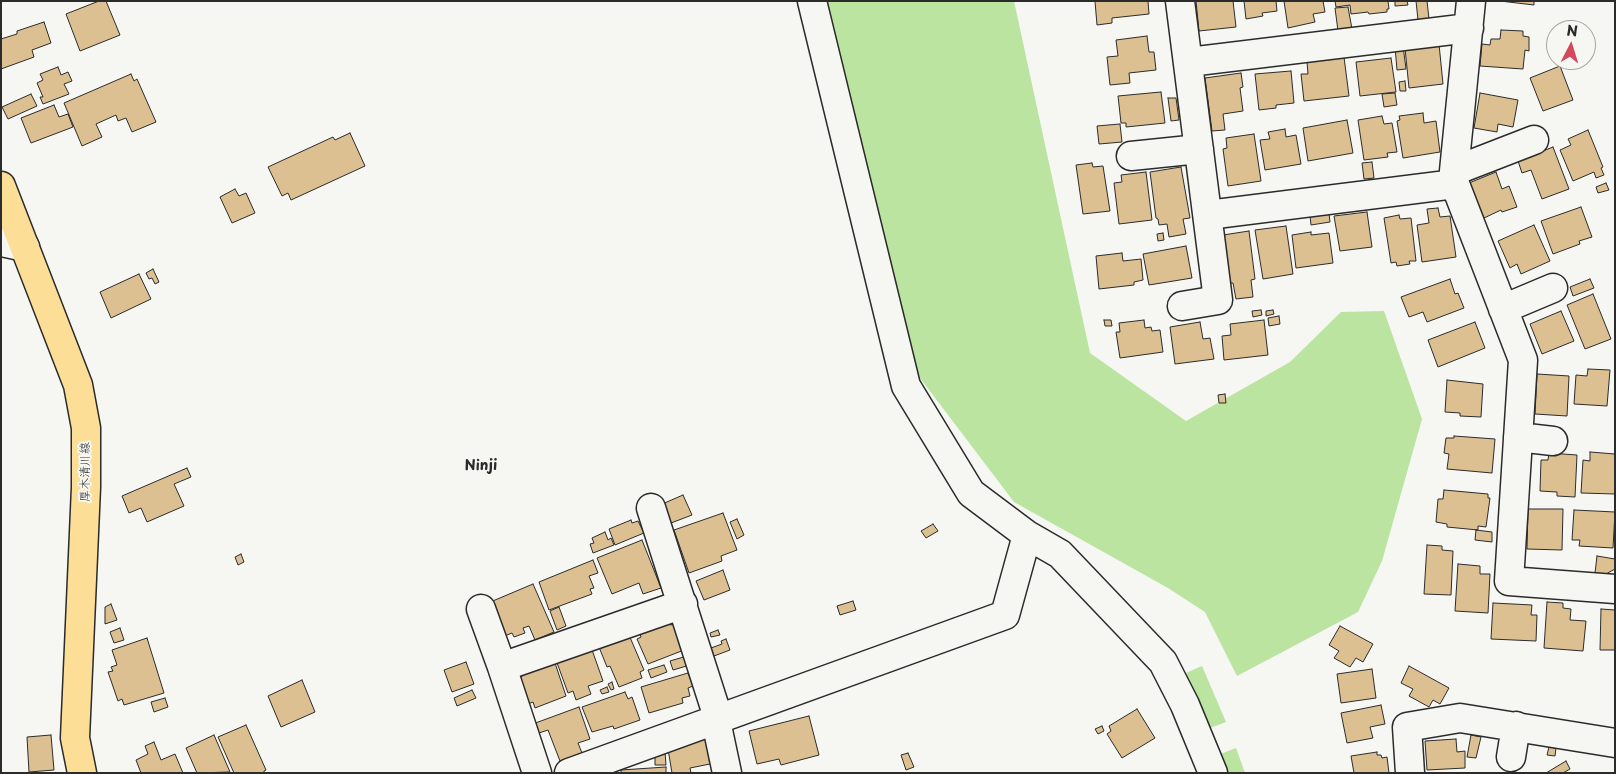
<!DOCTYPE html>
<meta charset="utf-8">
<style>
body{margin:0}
#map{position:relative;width:1616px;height:774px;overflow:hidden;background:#f6f6f2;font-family:"Playpen Sans",sans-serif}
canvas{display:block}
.frame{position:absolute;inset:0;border:2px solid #2b2b2b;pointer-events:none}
.north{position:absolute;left:1546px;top:20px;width:50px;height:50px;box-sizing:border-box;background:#f6f6f2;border:1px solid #a5a5a2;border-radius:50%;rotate:5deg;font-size:14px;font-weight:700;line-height:20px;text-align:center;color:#2b2b2b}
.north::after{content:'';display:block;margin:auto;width:18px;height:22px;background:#d1495b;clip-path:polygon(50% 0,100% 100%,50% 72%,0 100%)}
</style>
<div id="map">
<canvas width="1616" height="774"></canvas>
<div class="frame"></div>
<div class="north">N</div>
</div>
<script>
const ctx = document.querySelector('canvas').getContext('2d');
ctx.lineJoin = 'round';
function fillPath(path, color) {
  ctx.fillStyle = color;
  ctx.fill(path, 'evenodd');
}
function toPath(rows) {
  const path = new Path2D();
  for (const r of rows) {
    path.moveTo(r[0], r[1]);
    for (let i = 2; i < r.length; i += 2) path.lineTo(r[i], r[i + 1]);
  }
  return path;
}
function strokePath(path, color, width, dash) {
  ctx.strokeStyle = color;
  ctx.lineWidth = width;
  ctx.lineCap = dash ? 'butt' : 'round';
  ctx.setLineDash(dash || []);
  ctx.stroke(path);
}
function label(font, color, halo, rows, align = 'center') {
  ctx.font = font + ' "Playpen Sans","Klee One",sans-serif';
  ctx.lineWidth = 4;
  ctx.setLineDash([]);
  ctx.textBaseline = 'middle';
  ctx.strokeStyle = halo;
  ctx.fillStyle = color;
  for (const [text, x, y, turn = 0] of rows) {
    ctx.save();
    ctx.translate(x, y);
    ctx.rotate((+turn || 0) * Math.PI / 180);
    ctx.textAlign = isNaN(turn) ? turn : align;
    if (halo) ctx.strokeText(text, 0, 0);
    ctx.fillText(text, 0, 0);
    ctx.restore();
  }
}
const green = toPath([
 [817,1,1014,1,1090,353,1186,421,1290,362,1341,312,1384,311,1422,419,1382,561,1358,612,1237,676,1205,612,1168,588,1014,502,920,378],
 [1202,666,1226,722,1210,728,1186,673],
 [1236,748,1245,773,1225,773,1218,755]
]);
const building = toPath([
 [99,1,106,1,120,35,80,51,66,14,99,1],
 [1095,1,1148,1,1149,14,1112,18,1112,23,1097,25,1095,1],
 [1196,1,1233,1,1236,27,1199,31,1196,1],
 [1244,1,1276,1,1277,11,1262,13,1263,16,1246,19,1244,1],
 [1284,1,1323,1,1325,12,1313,14,1315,22,1288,28,1284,1],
 [1335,1,1388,1,1389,9,1387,9,1387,12,1369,14,1368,12,1351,14,1350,5,1336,7,1335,1],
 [1395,1,1407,1,1408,5,1395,6,1395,1],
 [1416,1,1427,1,1429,19,1418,20,1416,1],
 [1500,1,1534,1,1534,5,1500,1],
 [1348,7,1352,29,1338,31,1335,8,1348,7],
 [44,22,51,43,32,50,34,57,1,69,1,39,17,34,17,31,44,22],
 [1501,30,1523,31,1523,36,1529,37,1529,51,1525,50,1523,69,1480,66,1482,44,1490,45,1491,39,1500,39,1501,30],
 [1147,36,1149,52,1154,52,1156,70,1129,73,1130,83,1110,85,1107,57,1118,56,1116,40,1147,36],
 [1439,44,1443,84,1409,88,1405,48,1439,44],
 [1403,46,1406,69,1397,70,1395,47,1403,46],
 [1344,57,1349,96,1304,101,1301,74,1308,74,1307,62,1344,57],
 [1391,58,1396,92,1360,96,1356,62,1391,58],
 [1560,66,1573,100,1543,111,1530,78,1560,66],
 [58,67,61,75,68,72,72,81,64,84,69,94,43,104,40,97,43,97,37,83,43,80,40,74,58,67],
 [1291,71,1294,103,1276,105,1276,108,1259,110,1255,74,1291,71],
 [1241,73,1243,87,1240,88,1243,111,1223,114,1225,130,1212,131,1205,78,1241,73],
 [131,74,134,81,137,79,156,122,132,132,126,118,118,121,116,115,96,124,102,137,82,146,64,103,131,74],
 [1405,81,1406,91,1400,91,1399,82,1405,81],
 [1161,92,1165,123,1126,127,1126,123,1121,123,1118,96,1161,92],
 [1395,93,1397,105,1384,107,1382,94,1395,93],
 [1480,93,1518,100,1513,127,1498,124,1497,132,1474,128,1480,93],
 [31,94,37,106,8,119,2,107,31,94],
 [1168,98,1176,98,1179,120,1171,121,1168,98],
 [54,105,59,117,68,114,73,127,31,143,21,118,54,105],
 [1423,113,1424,123,1436,121,1440,152,1403,158,1397,121,1400,120,1399,116,1423,113],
 [1382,116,1384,124,1392,123,1397,152,1387,153,1388,157,1364,160,1358,120,1382,116],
 [1347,120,1353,153,1308,161,1303,128,1347,120],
 [1120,124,1122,142,1099,144,1097,126,1120,124],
 [1285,129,1286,137,1296,135,1301,164,1265,170,1260,140,1270,139,1268,132,1285,129],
 [1588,130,1603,167,1601,168,1604,175,1596,178,1594,172,1573,181,1560,150,1571,145,1568,139,1588,130],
 [350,133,365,166,291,200,288,193,282,196,268,167,333,137,335,140,350,133],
 [1254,134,1261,181,1228,186,1223,149,1227,148,1226,138,1254,134],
 [1553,147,1569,189,1542,199,1531,170,1522,173,1518,161,1553,147],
 [1372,162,1374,178,1364,179,1362,163,1372,162],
 [1092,163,1093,167,1103,166,1110,211,1083,214,1076,165,1092,163],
 [1181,167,1190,218,1183,219,1186,234,1169,237,1167,224,1159,225,1158,219,1156,218,1150,172,1181,167],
 [1146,172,1152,220,1119,224,1114,183,1122,182,1121,175,1146,172],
 [1496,172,1502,189,1509,186,1517,207,1502,212,1501,210,1484,218,1469,183,1496,172],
 [1606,183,1609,190,1598,193,1596,187,1606,183],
 [235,189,239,196,246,193,255,213,232,223,220,197,235,189],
 [1581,207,1592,237,1579,241,1580,244,1553,254,1541,221,1581,207],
 [1438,208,1440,217,1450,216,1456,257,1422,262,1417,225,1429,223,1427,209,1438,208],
 [1367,212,1372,247,1340,251,1334,216,1367,212],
 [1329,213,1330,222,1311,225,1310,216,1329,213],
 [1399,215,1400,219,1411,218,1416,261,1409,261,1410,264,1397,266,1396,262,1391,263,1384,218,1399,215],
 [1534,225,1550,261,1521,274,1517,264,1510,268,1498,241,1534,225],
 [1286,226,1293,274,1263,279,1255,230,1286,226],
 [1249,231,1255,279,1251,280,1253,297,1236,299,1233,283,1230,283,1223,235,1249,231],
 [1311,232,1311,235,1329,233,1333,263,1296,268,1292,235,1311,232],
 [1163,233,1164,240,1158,241,1157,234,1163,233],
 [1186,246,1192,278,1149,285,1143,254,1186,246],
 [1122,253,1123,261,1141,259,1143,280,1134,282,1134,285,1099,289,1096,256,1122,253],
 [153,269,159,282,155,284,152,278,149,279,146,273,153,269],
 [139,274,151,299,111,318,100,292,139,274],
 [1450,279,1455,294,1458,293,1464,308,1427,322,1423,312,1409,317,1401,297,1450,279],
 [1590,279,1594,288,1573,296,1570,287,1590,279],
 [1593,294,1611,339,1585,349,1567,305,1593,294],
 [1261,310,1262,315,1253,317,1252,311,1261,310],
 [1273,310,1274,314,1266,316,1266,311,1273,310],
 [1561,311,1574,341,1542,354,1530,324,1561,311],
 [1279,316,1280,324,1269,326,1268,318,1279,316],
 [1104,320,1111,320,1112,326,1105,326,1104,320],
 [1144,320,1145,328,1151,327,1152,331,1160,330,1163,352,1120,358,1116,332,1120,332,1119,323,1144,320],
 [1264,320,1268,355,1224,360,1222,336,1231,335,1230,324,1264,320],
 [1200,322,1203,339,1210,338,1214,359,1175,364,1170,327,1200,322],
 [1475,322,1485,348,1438,367,1428,340,1475,322],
 [1588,369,1610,370,1607,406,1574,404,1576,375,1587,376,1588,369],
 [1537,374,1569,376,1567,416,1535,414,1537,374],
 [1447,380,1483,384,1481,417,1460,416,1460,413,1445,412,1447,380],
 [1225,394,1226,403,1219,403,1218,395,1225,394],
 [1454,436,1495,439,1492,473,1447,469,1449,454,1444,453,1446,438,1454,438,1454,436],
 [1590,452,1615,454,1615,494,1581,493,1583,460,1590,461,1590,452],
 [1549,453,1577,455,1575,497,1557,496,1557,492,1540,491,1541,460,1548,460,1549,453],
 [187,468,191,477,174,484,184,506,147,522,141,508,129,513,122,496,187,468],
 [1444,490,1488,494,1488,498,1490,498,1486,527,1478,526,1478,530,1447,527,1447,524,1436,522,1438,499,1443,499,1444,490],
 [683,495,692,515,671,523,660,505,683,495],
 [1528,509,1563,509,1562,550,1527,549,1528,509],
 [1574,510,1615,512,1613,548,1579,546,1580,540,1572,540,1574,510],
 [723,513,737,550,721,556,722,561,689,573,674,530,723,513],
 [737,519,744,535,737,539,730,522,737,519],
 [631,520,632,523,638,521,644,533,615,545,609,529,631,520],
 [933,524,938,531,926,538,921,531,933,524],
 [1476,530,1492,532,1492,542,1475,540,1476,530],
 [605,532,608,540,611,538,614,545,593,553,590,544,594,543,592,538,605,532],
 [642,540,661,588,643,594,639,583,612,594,597,558,642,540],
 [1427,545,1442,546,1442,550,1453,551,1451,595,1424,594,1427,545],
 [241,554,244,562,238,565,235,557,241,554],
 [1597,556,1615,559,1615,569,1606,574,1595,573,1597,556],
 [593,560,598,573,589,576,594,588,590,589,592,594,549,610,539,582,593,560],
 [1458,564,1480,566,1480,574,1490,574,1488,613,1455,611,1458,564],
 [723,570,730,590,704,600,696,581,723,570],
 [533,584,554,632,535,640,529,626,523,628,525,633,514,637,512,633,502,637,488,603,533,584],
 [853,601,856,610,840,615,837,606,853,601],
 [1547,602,1563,603,1563,608,1571,609,1570,620,1586,621,1583,651,1544,648,1547,602],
 [1493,603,1532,605,1531,615,1537,615,1536,641,1491,639,1493,603],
 [111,604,117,620,105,624,105,607,111,604],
 [559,607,566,626,557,630,550,611,559,607],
 [1601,609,1615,610,1615,650,1600,650,1601,609],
 [666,616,670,625,674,624,684,650,648,664,637,639,641,637,638,628,666,616],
 [1340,626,1373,644,1363,662,1356,658,1350,667,1334,658,1339,651,1329,645,1340,626],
 [120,628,124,640,114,643,110,632,120,628],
 [718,630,720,635,711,637,710,633,718,630],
 [629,635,644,670,640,672,642,678,619,687,610,666,607,667,599,647,629,635],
 [147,638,164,693,124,705,122,699,118,701,108,672,113,671,111,667,117,665,112,650,147,638],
 [726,639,730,650,714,656,711,648,722,644,721,641,726,639],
 [591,647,603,681,588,686,591,694,576,700,573,691,568,693,556,660,591,647],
 [687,656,690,665,673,670,670,661,687,656],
 [554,660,566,696,535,708,533,702,525,705,516,679,522,677,520,672,554,660],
 [466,662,474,684,452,692,444,670,466,662],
 [664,665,667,672,651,678,648,670,664,665],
 [1409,666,1449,688,1440,704,1433,700,1429,707,1409,696,1413,689,1401,683,1409,666],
 [1372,669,1376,698,1341,703,1337,674,1372,669],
 [688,673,693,686,688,688,690,696,682,698,683,703,649,713,641,687,688,673],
 [302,680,315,712,281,727,268,696,302,680],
 [612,682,614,689,611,690,608,684,612,682],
 [607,687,609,692,602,694,600,690,607,687],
 [472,690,476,698,457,706,454,698,472,690],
 [625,692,628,699,632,697,640,720,614,729,613,726,592,732,582,707,625,692],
 [165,698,168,707,154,712,151,702,165,698],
 [1381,705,1385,724,1370,727,1373,738,1347,743,1341,713,1381,705],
 [579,707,590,739,578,743,582,753,560,761,548,730,533,735,530,725,579,707],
 [1137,709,1155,738,1122,758,1107,734,1111,731,1109,726,1137,709],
 [809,716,819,755,781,765,779,759,757,764,749,731,809,716],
 [246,725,266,770,264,771,264,773,234,773,218,737,246,725],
 [1102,726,1104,731,1098,734,1095,729,1102,726],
 [51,735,54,770,29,772,27,737,51,735],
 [214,735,230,772,197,773,186,748,214,735],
 [1471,735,1481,737,1476,758,1467,757,1471,735],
 [705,736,710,764,690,768,691,773,672,773,667,743,705,736],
 [1456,739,1457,752,1465,751,1465,768,1427,770,1425,741,1456,739],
 [154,742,161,760,175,754,183,773,141,773,136,760,148,754,145,746,154,742],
 [1549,747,1556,748,1555,756,1547,755,1549,747],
 [655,752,665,752,666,765,655,765,655,752],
 [1377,752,1377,755,1381,755,1382,758,1387,757,1389,773,1354,773,1351,756,1377,752],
 [908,753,914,767,906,770,901,755,908,753],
 [1566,761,1570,769,1563,773,1546,773,1566,761],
 [666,767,666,773,621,773,621,770,666,767]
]);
const minor = toPath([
 [812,1,906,386,971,493,1027,535,1060,554,1163,662,1185,705,1213,773],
 [1180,1,1218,300,1182,306],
 [1471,1,1454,171,1455,184,1523,360,1509,581,1615,589],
 [1189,62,1469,28],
 [1131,156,1199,149],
 [1454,171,1534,140],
 [1208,215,1455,184],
 [1,242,25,247],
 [1503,309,1553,288],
 [1518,437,1553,441],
 [651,508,716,711,716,721,727,773],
 [481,609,502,667,537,773],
 [502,667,683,604],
 [1511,757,1516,726],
 [569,773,1005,615,1027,535],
 [1410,773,1407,727,1460,718,1615,743]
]);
const major = toPath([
 [1,186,78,385,86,428,86,487,75,738,82,773]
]);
const streetNames = [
 ["厚木清川線",86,472,-90]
];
const neighbourhoodNames = [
 ["Ninji",481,466]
];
fillPath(green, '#bae4a0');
fillPath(building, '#ddc091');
strokePath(building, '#2b2b2b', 1);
strokePath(minor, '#2b2b2b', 31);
strokePath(major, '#2b2b2b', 31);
strokePath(minor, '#f6f6f2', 28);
strokePath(major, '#fcde96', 28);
label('12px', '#2b2b2b', '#f6f6f2', streetNames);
label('bold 14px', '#2b2b2b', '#f6f6f2', neighbourhoodNames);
</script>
